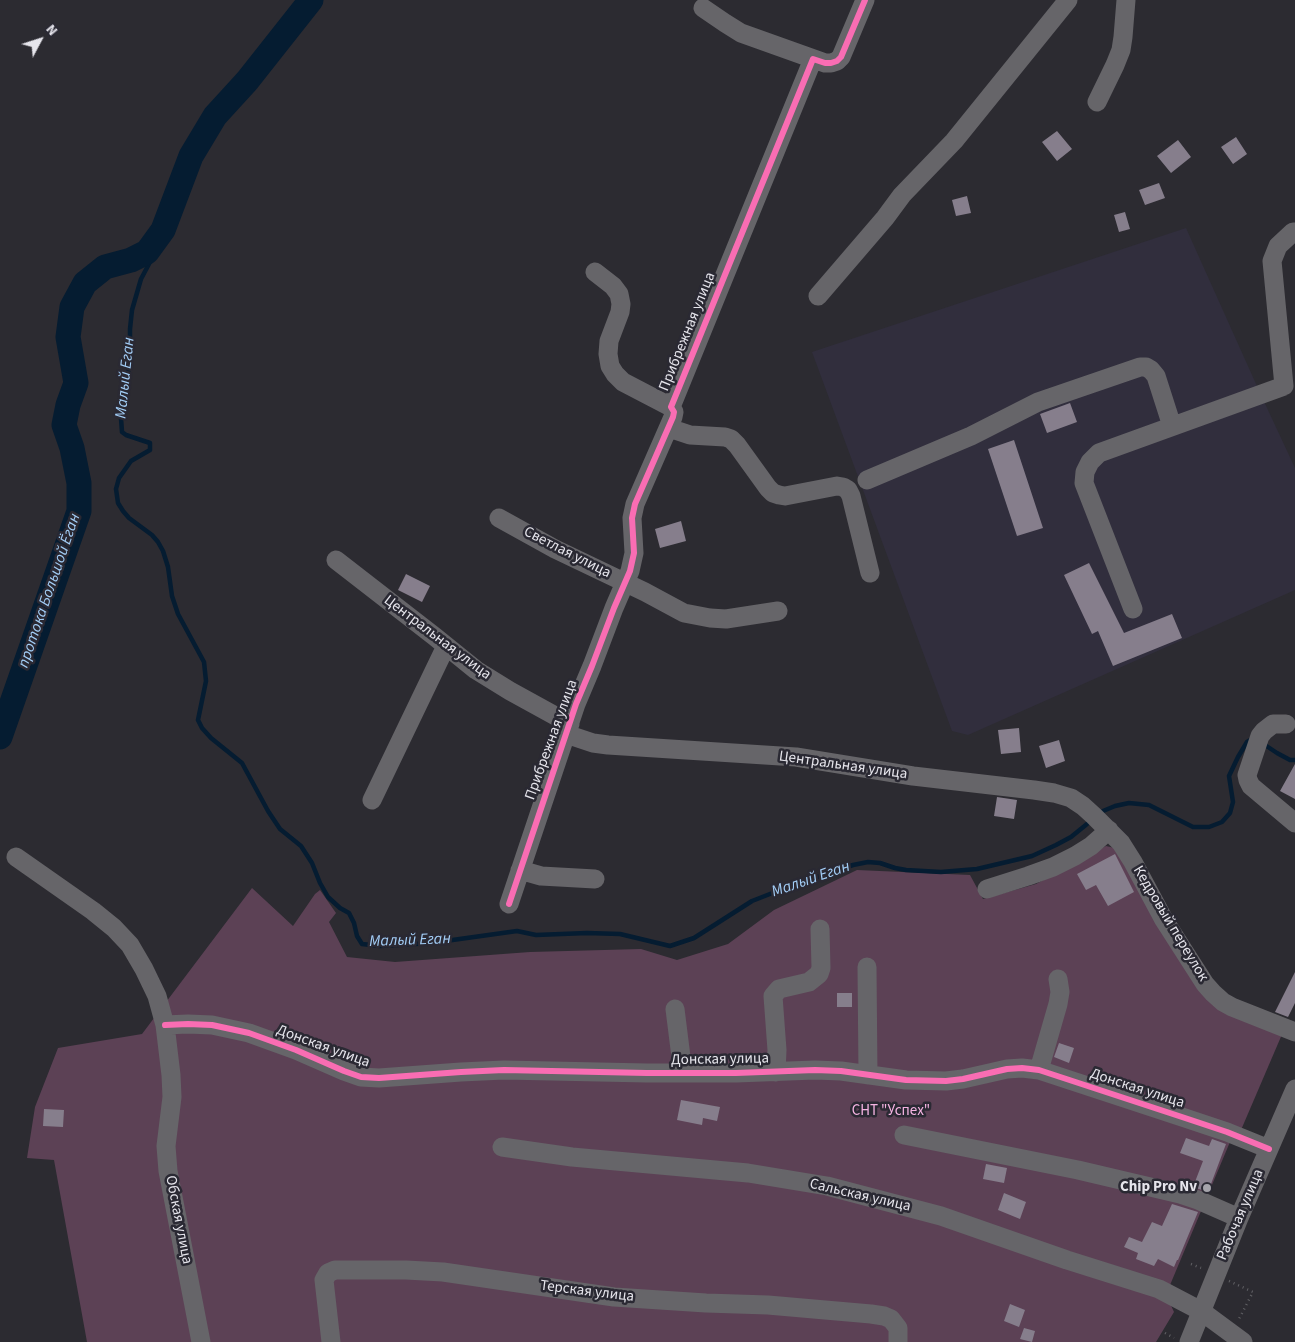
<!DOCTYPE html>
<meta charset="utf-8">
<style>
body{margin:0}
#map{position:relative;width:1295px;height:1342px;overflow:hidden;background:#2c2b31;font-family:"Source Sans 3",sans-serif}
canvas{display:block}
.north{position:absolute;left:15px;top:15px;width:50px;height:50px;-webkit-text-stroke:4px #2a2933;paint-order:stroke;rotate:50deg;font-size:14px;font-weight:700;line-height:20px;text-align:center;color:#e6e5ec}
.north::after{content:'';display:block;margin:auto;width:18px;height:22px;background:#e6e5ec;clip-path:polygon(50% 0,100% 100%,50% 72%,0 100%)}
</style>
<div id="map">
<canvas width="1295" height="1342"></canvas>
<div class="north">N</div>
</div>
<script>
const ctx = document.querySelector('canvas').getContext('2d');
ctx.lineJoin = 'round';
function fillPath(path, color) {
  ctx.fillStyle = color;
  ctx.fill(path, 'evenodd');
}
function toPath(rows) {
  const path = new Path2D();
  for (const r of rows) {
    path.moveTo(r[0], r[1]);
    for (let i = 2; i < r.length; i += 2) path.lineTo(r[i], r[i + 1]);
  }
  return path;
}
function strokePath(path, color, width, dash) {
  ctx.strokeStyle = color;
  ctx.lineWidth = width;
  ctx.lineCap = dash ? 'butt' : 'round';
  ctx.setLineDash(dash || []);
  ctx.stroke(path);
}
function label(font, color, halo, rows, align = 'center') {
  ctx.font = font + ' "Source Sans 3",sans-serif';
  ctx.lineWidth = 5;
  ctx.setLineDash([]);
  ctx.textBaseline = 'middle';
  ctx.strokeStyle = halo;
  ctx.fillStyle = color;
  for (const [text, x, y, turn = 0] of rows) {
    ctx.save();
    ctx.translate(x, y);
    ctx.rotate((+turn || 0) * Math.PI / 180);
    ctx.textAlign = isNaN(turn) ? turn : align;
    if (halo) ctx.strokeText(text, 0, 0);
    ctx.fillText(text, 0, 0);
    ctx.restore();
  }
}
const built = toPath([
 [1186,228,1261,395,1295,468,1295,590,968,735,952,731,812,352]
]);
const green = toPath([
 [1106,846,1119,849,1211,1002,1283,1032,1241,1130,1235,1130,1165,1297,1168,1299,1174,1312,1156,1342,87,1342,54,1160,27,1158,35,1107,58,1048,142,1034,252,888,293,926,315,894,320,890,336,913,329,922,347,957,395,962,530,952,641,949,677,960,728,944,774,910,857,870,970,875,983,899,1036,884]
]);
const stream = toPath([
 [163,230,151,257,150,262,141,279,132,310,130,329,130,349,126,398,121,418,122,432,126,435,150,443,150,450,131,461,119,478,116,489,118,503,123,511,129,518,152,535,158,542,163,551,168,567,172,596,178,614,204,662,206,681,198,720,202,728,211,738,242,763,268,811,280,829,301,846,312,863,320,883,328,897,340,908,349,913,354,923,357,936,362,944,380,946,431,943,517,931,536,935,587,933,620,934,670,946,694,938,752,901,793,885,853,865,868,862,880,863,895,868,906,870,941,872,977,869,1032,856,1056,845,1071,837,1087,824],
 [1265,745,1277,753,1290,760,1295,760],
 [1103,811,1115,806,1129,803,1149,805,1193,827,1209,827,1222,822,1230,813,1233,802,1229,776,1238,757,1247,742,1252,739]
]);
const river = toPath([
 [0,737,79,511,79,483,72,448,64,425,68,405,76,383,68,337,72,307,85,283,105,267,131,260,147,252,163,230,191,156,215,116,247,81,311,0]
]);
const building = toPath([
 [1057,131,1072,149,1057,161,1042,142],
 [1236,137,1247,154,1233,164,1221,147],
 [1178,140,1191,157,1171,173,1157,156],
 [1159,183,1165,198,1145,205,1139,190],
 [967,196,971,213,956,216,952,200],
 [1125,212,1130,229,1119,232,1114,215],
 [1070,403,1077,422,1047,433,1040,414],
 [1014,440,1043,528,1017,536,988,449],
 [681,521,686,541,660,548,655,529],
 [1089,563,1124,633,1172,614,1182,638,1113,666,1098,631,1092,634,1064,575],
 [406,574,430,586,422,602,398,590],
 [1019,728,1021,752,1001,754,998,730],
 [1059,740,1065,761,1046,768,1039,746],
 [1295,764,1295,799,1280,791],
 [997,797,1017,800,1014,819,994,816],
 [1115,854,1134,892,1108,906,1096,885,1086,890,1077,874],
 [1295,972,1295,1003,1288,1017,1275,1012],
 [837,993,852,993,852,1007,837,1007],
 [1059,1043,1074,1048,1069,1063,1054,1057],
 [681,1100,720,1107,717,1121,703,1118,702,1125,677,1120],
 [44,1109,64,1110,63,1127,43,1126],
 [1186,1138,1209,1146,1212,1139,1226,1144,1208,1192,1193,1187,1203,1161,1180,1153],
 [986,1164,1007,1168,1004,1183,983,1179],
 [1004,1193,1026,1202,1020,1219,998,1210],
 [1172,1204,1198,1212,1178,1260,1177,1260,1174,1267,1158,1259,1154,1266,1136,1259,1138,1253,1124,1247,1129,1237,1142,1242,1152,1222,1162,1226],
 [1010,1304,1025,1310,1019,1327,1004,1321],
 [1024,1328,1035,1331,1032,1342,1020,1339]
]);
const path = toPath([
 [1191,1264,1201,1268],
 [1229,1281,1253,1292,1239,1319],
 [1165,1333,1174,1338]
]);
const minor = toPath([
 [703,8,725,23,741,33,825,63,831,63,837,61,841,57,865,0],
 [1097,102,1115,65,1121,50,1123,37,1126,0],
 [595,272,613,286,619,294,621,304,620,312,609,341,608,354,610,366,615,374,623,382,671,407],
 [818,296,885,218,902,195,954,141,1068,0],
 [1284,386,1272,261,1278,246,1293,232,1295,232],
 [669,428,690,435,725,437,731,439,737,445,768,488,773,493,779,495,785,496,837,486,843,487,848,490,851,496,870,573],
 [867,480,971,436,1038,402,1140,367,1146,367,1151,370,1156,376,1172,426],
 [499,518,555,549,645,592,684,613,710,618,726,619,778,611],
 [336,560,434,636,476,670,510,691,570,724],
 [1133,609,1084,483,1085,472,1090,462,1099,453,1284,386],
 [1286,724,1273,724,1264,731,1260,736,1247,775,1248,780,1251,786,1295,823],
 [566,734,593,743,608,745,796,757,913,776,1034,790,1054,793,1071,798,1083,806,1094,816,1121,843,1133,862,1164,920,1205,984,1213,993,1223,1002,1232,1007,1295,1032],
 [372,800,446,646],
 [16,857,93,911,114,928,130,945,144,969,157,996,165,1025,171,1075,172,1097,166,1146,168,1171,201,1342],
 [520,870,541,876,595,879],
 [987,889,1028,876,1053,867,1075,856,1091,846,1109,830],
 [509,904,576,704,592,666,614,608,630,571,634,553,632,518,635,504,673,417,674,412,671,407,813,59],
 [867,967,868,1075],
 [675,1009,683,1073],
 [165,1025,188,1024,212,1025,249,1033,296,1050,344,1071,361,1077,379,1078,461,1072,504,1070,647,1073,736,1073,815,1070,841,1071,906,1080,946,1081,963,1079,1007,1069,1022,1068,1039,1070,1185,1118,1227,1132,1269,1149],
 [1039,1070,1058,1004,1060,992,1058,979],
 [776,1072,777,1050,773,996,779,989,809,982,819,974,821,968,820,929],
 [904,1135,1078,1170,1180,1194,1198,1200,1239,1218],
 [502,1147,572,1157,748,1173,827,1186,941,1216,1067,1260,1159,1289,1201,1311,1243,1342],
 [331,1342,324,1280,328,1273,335,1270,406,1270,443,1272,614,1297,706,1303,768,1305,871,1314,884,1316,891,1319,898,1328,898,1342],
 [1189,1342,1239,1218,1295,1089]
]);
const cycleway = toPath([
 [509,904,576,704,592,666,614,608,630,571,634,553,632,518,635,504,673,417,674,412,671,407,813,59,825,63,831,63,837,61,841,57,865,0],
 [165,1025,188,1024,212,1025,249,1033,296,1050,344,1071,361,1077,379,1078,461,1072,504,1070,647,1073,736,1073,815,1070,841,1071,906,1080,946,1081,963,1079,1007,1069,1022,1068,1039,1070,1185,1118,1227,1132,1269,1149]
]);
const markers = [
 [1207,1188,5,"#a5a4ab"]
];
const streetNames = [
 ["Прибрежная улица",688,332,-68],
 ["Светлая улица",567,553,27],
 ["Центральная улица",437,638,37],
 ["Прибрежная улица",552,740,-70],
 ["Центральная улица",843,766,8],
 ["Кедровый переулок",1170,924,59],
 ["Донская улица",323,1047,20],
 ["Донская улица",720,1060,-1],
 ["Донская улица",1137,1089,18],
 ["Сальская улица",860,1196,13],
 ["Рабочая улица",1241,1215,-67],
 ["Обская улица",178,1220,79],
 ["Терская улица",587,1292,7]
];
const parkNames = [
 ["СНТ \"Успех\"",891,1112]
];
const poiNames = [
 ["Chip Pro Nv",1197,1188]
];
const waterNames = [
 ["Малый Еган",126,378,-84],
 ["протока Большой Ёган",50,591,-71],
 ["Малый Еган",811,880,-19],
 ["Малый Еган",410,941,-2]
];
fillPath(built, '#312e3d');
fillPath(green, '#5c4155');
strokePath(stream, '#051c31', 4.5);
strokePath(river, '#051c31', 25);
fillPath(building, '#867e8c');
strokePath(path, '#626266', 2.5, [1, 4]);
strokePath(minor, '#666569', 19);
strokePath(cycleway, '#f96db3', 6);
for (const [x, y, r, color] of markers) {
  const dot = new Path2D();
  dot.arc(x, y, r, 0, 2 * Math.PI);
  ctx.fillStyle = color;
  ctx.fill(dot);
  strokePath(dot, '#2a2933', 2);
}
label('15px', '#e6e5ec', '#2a2933', streetNames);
label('15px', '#f6b4e3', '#2a2933', parkNames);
label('bold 15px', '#e6e5ec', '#2a2933', poiNames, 'right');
label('italic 16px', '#a3cef7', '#2a2933', waterNames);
</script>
